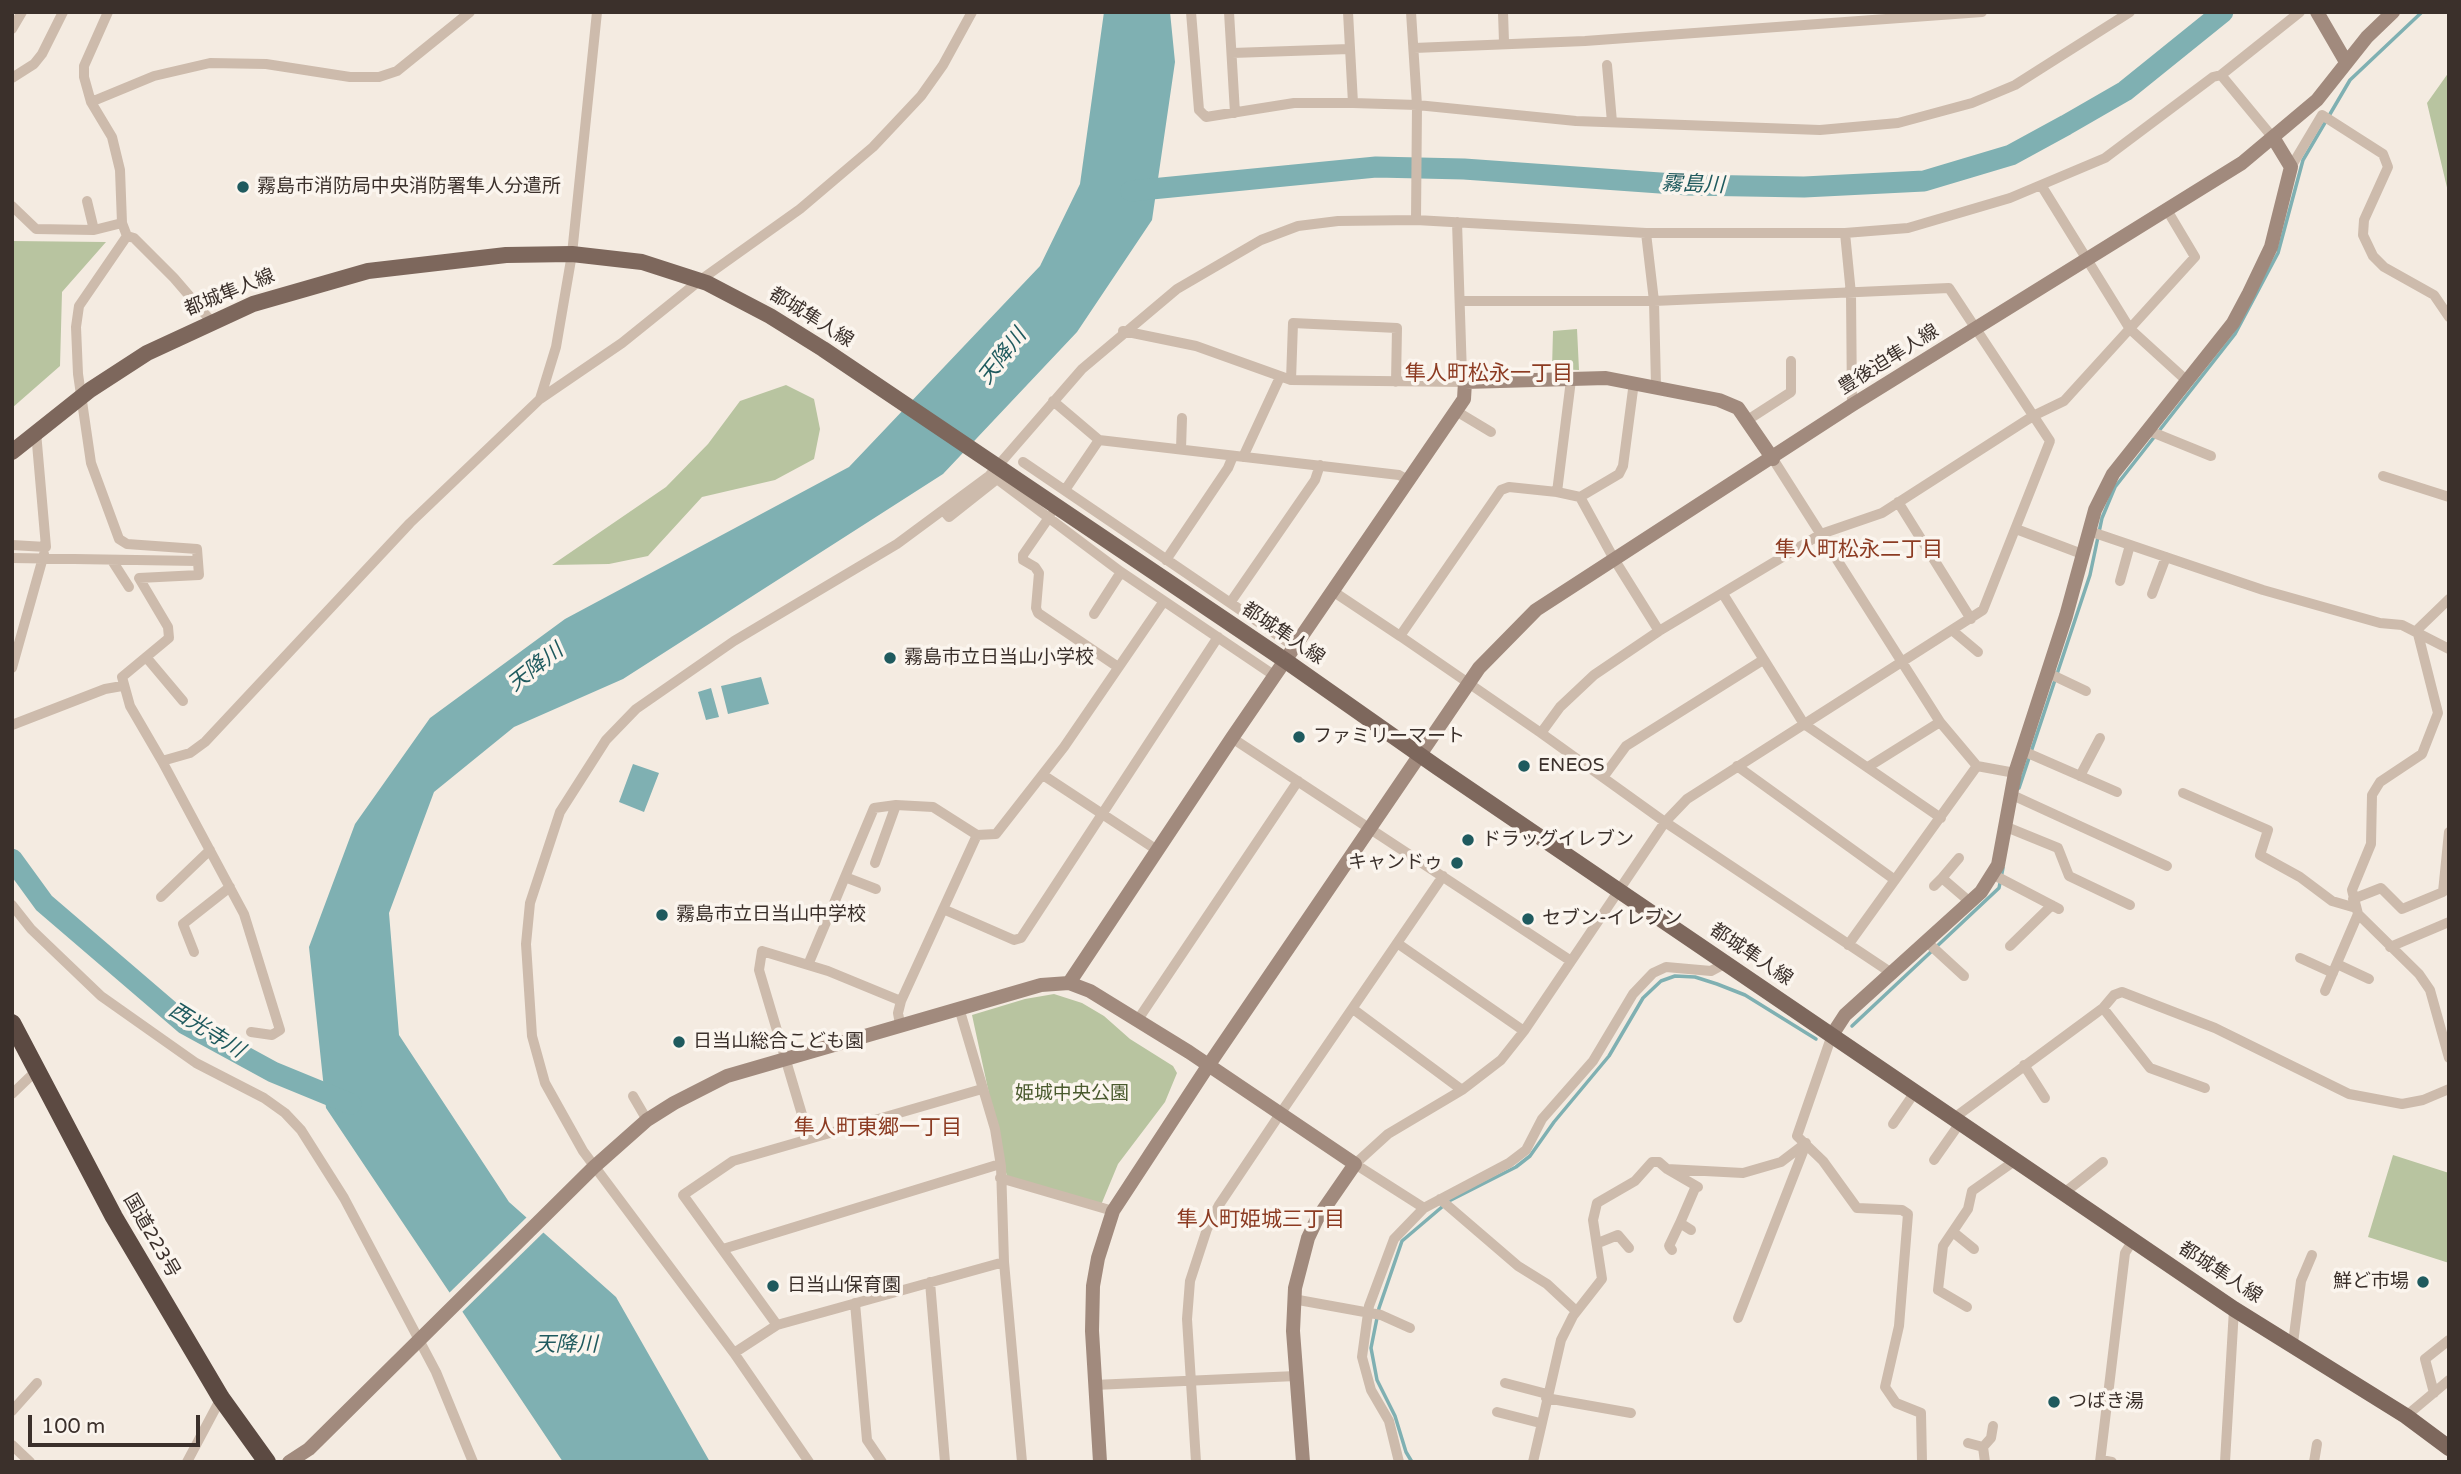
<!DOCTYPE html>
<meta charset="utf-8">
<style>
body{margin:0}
#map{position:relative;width:2461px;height:1474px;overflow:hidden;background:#f4ebe1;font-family:"Varela Round",sans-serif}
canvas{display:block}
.frame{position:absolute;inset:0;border:14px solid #3b302b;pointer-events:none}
.scale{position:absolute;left:28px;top:1415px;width:172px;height:32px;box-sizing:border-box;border:4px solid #3b302b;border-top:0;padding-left:9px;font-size:21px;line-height:24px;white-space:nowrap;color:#3b302b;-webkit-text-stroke:5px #fbf5ee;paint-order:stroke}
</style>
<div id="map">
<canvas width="2461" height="1474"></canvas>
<div class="frame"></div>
<div class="scale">100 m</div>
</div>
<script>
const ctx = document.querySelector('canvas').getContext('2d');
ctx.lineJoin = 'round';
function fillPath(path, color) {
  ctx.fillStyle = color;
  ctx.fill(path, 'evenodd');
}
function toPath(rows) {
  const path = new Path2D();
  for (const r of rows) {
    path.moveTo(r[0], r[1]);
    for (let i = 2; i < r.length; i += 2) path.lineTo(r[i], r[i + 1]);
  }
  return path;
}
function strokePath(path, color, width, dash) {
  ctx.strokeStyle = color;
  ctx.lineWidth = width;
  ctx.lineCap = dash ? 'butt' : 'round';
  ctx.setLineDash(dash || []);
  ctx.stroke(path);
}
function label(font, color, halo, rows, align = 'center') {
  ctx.font = font + ' "Varela Round","Noto Sans JP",sans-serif';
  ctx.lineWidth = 7;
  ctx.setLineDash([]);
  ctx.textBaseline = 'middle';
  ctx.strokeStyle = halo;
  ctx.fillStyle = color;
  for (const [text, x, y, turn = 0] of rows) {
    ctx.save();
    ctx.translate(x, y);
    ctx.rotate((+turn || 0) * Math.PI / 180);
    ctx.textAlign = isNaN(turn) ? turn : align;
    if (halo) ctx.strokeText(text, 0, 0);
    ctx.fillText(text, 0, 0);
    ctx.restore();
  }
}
const green = toPath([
 [2449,72,2449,196,2427,103],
 [12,241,106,242,62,292,60,366,12,408],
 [1577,329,1579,370,1552,369,1553,331],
 [786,385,814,399,820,429,814,459,775,480,702,497,648,556,609,564,552,565,666,487,708,444,740,401],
 [1054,994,1082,1003,1104,1016,1130,1039,1173,1066,1177,1073,1165,1102,1118,1164,1101,1205,1007,1177,972,1015,1025,999],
 [2393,1155,2449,1173,2449,1263,2368,1237]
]);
const water = toPath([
 [1104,12,1170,12,1175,62,1152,220,1077,332,943,474,623,679,514,727,434,792,389,913,399,1035,509,1202,616,1297,710,1462,563,1462,326,1108,309,947,355,824,430,718,565,619,849,467,1040,266,1080,184],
 [761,677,769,704,728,714,721,686],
 [711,688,719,717,706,720,698,692],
 [633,764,659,773,644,812,619,802]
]);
const pier = toPath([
 [529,1215,546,1230,460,1314,447,1295]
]);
const stream = toPath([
 [2019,788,2090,575,2102,518,2115,487,2235,334,2278,253,2303,160,2350,80,2422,12],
 [1852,1026,1999,888,2003,868],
 [1412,1462,1406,1452,1395,1416,1377,1380,1371,1348,1379,1308,1402,1241,1449,1201,1516,1167,1530,1156,1554,1122,1609,1056,1643,998,1661,981,1675,976,1695,977,1717,984,1745,995,1816,1039]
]);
const river = toPath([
 [1131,191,1376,167,1464,169,1688,185,1804,187,1924,181,2011,155,2066,125,2125,91,2223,12],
 [12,859,44,903,185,1024,273,1072,351,1104]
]);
const street = toPath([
 [108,12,84,66,84,77,91,102,112,137,120,170,122,223,127,236,79,306,76,327,78,374,91,463,119,539,127,544,197,549,199,575,139,578,168,627,169,638,122,677,130,706,162,761,190,753,205,742,410,523,540,399,622,343,699,281,800,209,873,147,921,96,943,65,972,12],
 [1191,12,1199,110,1206,117,1294,103,1353,103,1417,105,1576,121,1820,130,1898,123,1972,103,2015,85,2130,12],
 [1229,12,1235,113],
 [1348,12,1353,103],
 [1503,12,1504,42],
 [12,29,22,12],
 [1414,48,1585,41,1982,12],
 [1232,53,1349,49],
 [1607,65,1612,122],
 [2221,75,2274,139],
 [12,78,34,64,42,54,63,12],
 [91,102,154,76,210,63,266,64,350,77,379,77,397,71,470,12],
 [2291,167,2322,115,2383,154,2388,167,2364,220,2363,235,2373,256,2384,267,2434,295,2449,317],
 [2041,185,2130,329,2186,380],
 [87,201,94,230],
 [12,206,36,229,94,230,122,223],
 [1416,220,1646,233,1845,233,1908,228,2010,198,2105,158,2213,77,2221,75,2300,12],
 [1646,233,1654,301,1656,386],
 [1845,233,1851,294,1852,405],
 [127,236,134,238,174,278,211,321],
 [1123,331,1196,346,1291,380,1465,382,1462,375,1457,222],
 [1291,380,1293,323,1397,328,1396,382],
 [540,399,556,347,572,254,597,12],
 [1053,401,1099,440,1399,475,1408,480],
 [1456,411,1491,432],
 [1746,421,1791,392,1791,361],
 [2147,430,2211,456],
 [1181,449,1182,418],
 [1243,457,1280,377],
 [1773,459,1940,722,1977,766,2015,773],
 [1023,462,1295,647],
 [2383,476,2449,497],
 [1065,490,1099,440],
 [1557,492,1571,380],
 [1580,497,1619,474,1623,466,1634,382],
 [1898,502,1971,619],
 [943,510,949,517,997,479,1121,572,1275,676],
 [1050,516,1023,555,1023,560,1035,567,1039,573,1036,608,1038,613,1118,667],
 [2016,529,2082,554],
 [2089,531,2263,590,2380,623,2402,625,2449,649],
 [12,545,46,547,36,432],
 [12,558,198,561],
 [1166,560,1228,468,1233,456],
 [113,562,129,587],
 [2120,581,2130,545],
 [1334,592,1400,636,1501,490,1509,487,1557,492,1580,497,1614,559,1659,631],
 [1723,594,1804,724,1941,818],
 [2152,594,2166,557],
 [1230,603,1315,480,1320,465],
 [1094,614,1121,572],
 [2417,630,2438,713,2422,754,2380,782,2372,795,2371,844,2352,890,2358,914,2419,974,2430,990,2449,1058],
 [2417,630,2449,599],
 [1953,631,1978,652],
 [1400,636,1541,733],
 [146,657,183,701],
 [12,668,44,554],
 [2048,673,2086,691],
 [12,725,105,689,122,686],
 [1232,738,1571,961],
 [2023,751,2117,792],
 [162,761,244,914,280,1030,272,1035,251,1032],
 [1737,766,1895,880],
 [1868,767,1940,722],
 [1043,775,1157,850],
 [1604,776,1626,746,1763,660],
 [2080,776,2100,738],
 [2183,793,2268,830,2260,855,2300,877,2332,901,2356,908],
 [2010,794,2167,866],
 [2004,826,2058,848,2069,876,2130,905],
 [1959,858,1942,878,1970,902],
 [875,863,896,805],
 [1992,874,2059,909],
 [845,877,876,889],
 [1934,886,1942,878],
 [161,897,210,850],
 [2353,899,2381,888,2402,909,2443,892,2449,832],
 [12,905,31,929,101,996,196,1063,264,1098,285,1113,301,1130,344,1198,436,1372,473,1462],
 [943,909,1014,940,1021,938,1218,637],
 [1927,942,1964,976],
 [1397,943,1524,1031],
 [1848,945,1977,766],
 [2010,946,2052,905],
 [2390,947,2449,922],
 [194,952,183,924,230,887],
 [2300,958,2333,973],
 [2337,964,2369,979],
 [808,965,874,808,896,805,933,807,977,835],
 [1893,974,1665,822,1541,733,1560,707,1594,675,1659,631,1821,534,1882,513,2033,416,2064,401,2195,257,2167,210],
 [2325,991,2358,914],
 [2103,1008,2150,1068,2205,1088],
 [1353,1009,1462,1090],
 [1137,1021,1298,781],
 [900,1024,898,1013,901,1001,977,835,996,834,1064,747,1164,601],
 [1832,1035,1797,1136,1823,1161,1857,1208,1902,1210,1908,1214,1899,1326,1885,1387,1896,1403,1921,1413,1922,1462],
 [2024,1065,2045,1098],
 [12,1094,37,1070],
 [633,1096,647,1120],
 [1954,1118,2103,1008,2114,995,2122,992,2215,1028,2349,1094,2402,1104,2423,1100,2449,1089],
 [1893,1124,1915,1092],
 [809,1138,759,970,762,951,828,971,901,1001],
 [1934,1160,1960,1123],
 [1667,1169,1698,1187],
 [1000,1178,1113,1211],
 [2064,1193,2103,1162],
 [1440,1199,1518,1266,1547,1284,1576,1311],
 [1424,1208,1355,1164,1388,1134,1462,1090,1501,1060,1524,1031,1665,822,1687,799,1983,610,2050,441,1949,288,1654,301,1460,301],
 [1691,1230,1680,1223,1696,1186],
 [1953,1232,1974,1249],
 [1598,1243,1618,1235,1629,1248],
 [723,1249,1000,1164,1001,1166],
 [1672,1250,1669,1246,1680,1223],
 [1004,1262,1022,1462],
 [930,1282,945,1462],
 [1293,1299,1381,1315,1410,1328],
 [855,1303,867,1440,882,1462],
 [1967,1307,1938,1290,1943,1246,1968,1209,1972,1191,2016,1160],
 [1738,1318,1806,1144],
 [777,1325,683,1195,733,1161,982,1089],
 [2293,1343,2301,1281,2312,1255],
 [734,1353,777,1325,1004,1262,1001,1166,995,1129,959,1008],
 [1505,1383,1547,1394],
 [1094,1385,1296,1376],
 [2434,1393,2425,1359,2449,1340],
 [1546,1398,1631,1413],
 [12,1411,37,1383],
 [1497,1412,1540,1423],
 [2406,1416,2449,1380],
 [1968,1443,1983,1447],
 [12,1445,30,1462],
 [2101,1460,2112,1462],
 [187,1462,221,1398],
 [809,1462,734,1353,583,1151,545,1083,532,1036,526,944,530,903,560,812,606,740,636,709,734,641,897,544,989,476,1082,369,1177,289,1261,240,1298,226,1338,221,1416,220,1417,105,1411,12],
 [1196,1462,1187,1319,1190,1281,1207,1229,1219,1205,1280,1114,1443,876],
 [1399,1462,1389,1421,1371,1390,1362,1357,1369,1306,1394,1239,1424,1208,1509,1163,1526,1150,1542,1119,1593,1061,1633,994,1653,973,1666,967,1711,971,1726,963],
 [1533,1462,1561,1340,1573,1316,1602,1279,1593,1220,1597,1203,1635,1181,1652,1162,1659,1162,1667,1169,1743,1173,1781,1162,1806,1143],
 [1985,1462,1983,1447,1991,1438,1993,1426],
 [2100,1462,2125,1253,2133,1240],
 [2225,1462,2234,1309],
 [2314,1462,2317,1444]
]);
const secondary = toPath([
 [2317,12,2346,62],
 [1069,983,1232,738,1464,399,1465,382,1606,378,1719,400,1738,408,1773,459],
 [1832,1035,1845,1015,1981,892,1998,865,2015,773,2066,616,2095,510,2113,474,2233,323,2249,293,2271,247,2291,167,2274,139],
 [289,1462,309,1449,594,1167,647,1120,674,1103,727,1076,1041,985,1069,983,1090,991,1189,1052,1355,1164,1317,1219,1308,1238,1295,1288,1293,1331,1303,1462],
 [1100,1462,1092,1331,1093,1286,1098,1258,1113,1211,1208,1066,1479,668,1536,610,1852,405,2242,163,2317,100,2367,37,2393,12]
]);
const primary = toPath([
 [12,452,90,390,147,353,253,304,368,271,506,255,572,254,642,262,707,283,770,316,823,349,1286,661,1437,767,2234,1309,2406,1416,2449,1448]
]);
const highway = toPath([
 [12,1023,114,1217,221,1398,267,1462]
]);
const markers = [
 [243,187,7,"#1f5a5e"],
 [890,658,7,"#1f5a5e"],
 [1299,737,7,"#1f5a5e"],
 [1524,766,7,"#1f5a5e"],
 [1468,840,7,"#1f5a5e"],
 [1457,863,7,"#1f5a5e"],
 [662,915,7,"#1f5a5e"],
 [1528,919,7,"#1f5a5e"],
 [679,1042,7,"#1f5a5e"],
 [2423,1282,7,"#1f5a5e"],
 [773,1286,7,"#1f5a5e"],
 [2054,1402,7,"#1f5a5e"]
];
const poiNames = [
 ["霧島市消防局中央消防署隼人分遣所",257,187],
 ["霧島市立日当山小学校",904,658],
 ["ファミリーマート",1313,737],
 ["ENEOS",1538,766],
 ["ドラッグイレブン",1482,840],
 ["キャンドゥ",1443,863,"right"],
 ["霧島市立日当山中学校",676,915],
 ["セブン-イレブン",1542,919],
 ["日当山総合こども園",693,1042],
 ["鮮ど市場",2409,1282,"right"],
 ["日当山保育園",787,1286],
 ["つばき湯",2068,1402]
];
const streetNames = [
 ["都城隼人線",230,293,-22],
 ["都城隼人線",811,318,32],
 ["豊後迫隼人線",1889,360,-32],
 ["都城隼人線",1283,634,34],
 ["都城隼人線",1751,955,34],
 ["国道223号",151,1236,60],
 ["都城隼人線",2220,1273,33]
];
const parkNames = [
 ["姫城中央公園",1072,1094]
];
const waterNames = [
 ["霧島川",1693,185,2],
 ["天降川",1003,357,-52],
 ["天降川",536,668,-38],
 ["西光寺川",206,1031,32],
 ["天降川",566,1345]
];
const neighbourhoodNames = [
 ["隼人町松永一丁目",1489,374],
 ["隼人町松永二丁目",1859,550],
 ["隼人町東郷一丁目",878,1128],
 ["隼人町姫城三丁目",1261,1220]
];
fillPath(green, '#b8c4a0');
fillPath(water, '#7fb0b2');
fillPath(pier, '#f4ebe1');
strokePath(stream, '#7fb0b2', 3.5);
strokePath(river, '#7fb0b2', 21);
strokePath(street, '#cdbbac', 10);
strokePath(secondary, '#a18a7d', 14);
strokePath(primary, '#7d675c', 16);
strokePath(highway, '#5c4a42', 18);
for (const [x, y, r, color] of markers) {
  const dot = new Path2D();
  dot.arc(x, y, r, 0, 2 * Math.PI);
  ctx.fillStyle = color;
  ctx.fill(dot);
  strokePath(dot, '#fbf5ee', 2.5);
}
label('19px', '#3b302b', '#fbf5ee', poiNames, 'left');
label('19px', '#3b302b', '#fbf5ee', streetNames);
label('19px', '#4a5a2e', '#fbf5ee', parkNames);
label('italic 21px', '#1f5a5e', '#fbf5ee', waterNames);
label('21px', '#8c3b22', '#fbf5ee', neighbourhoodNames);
</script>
